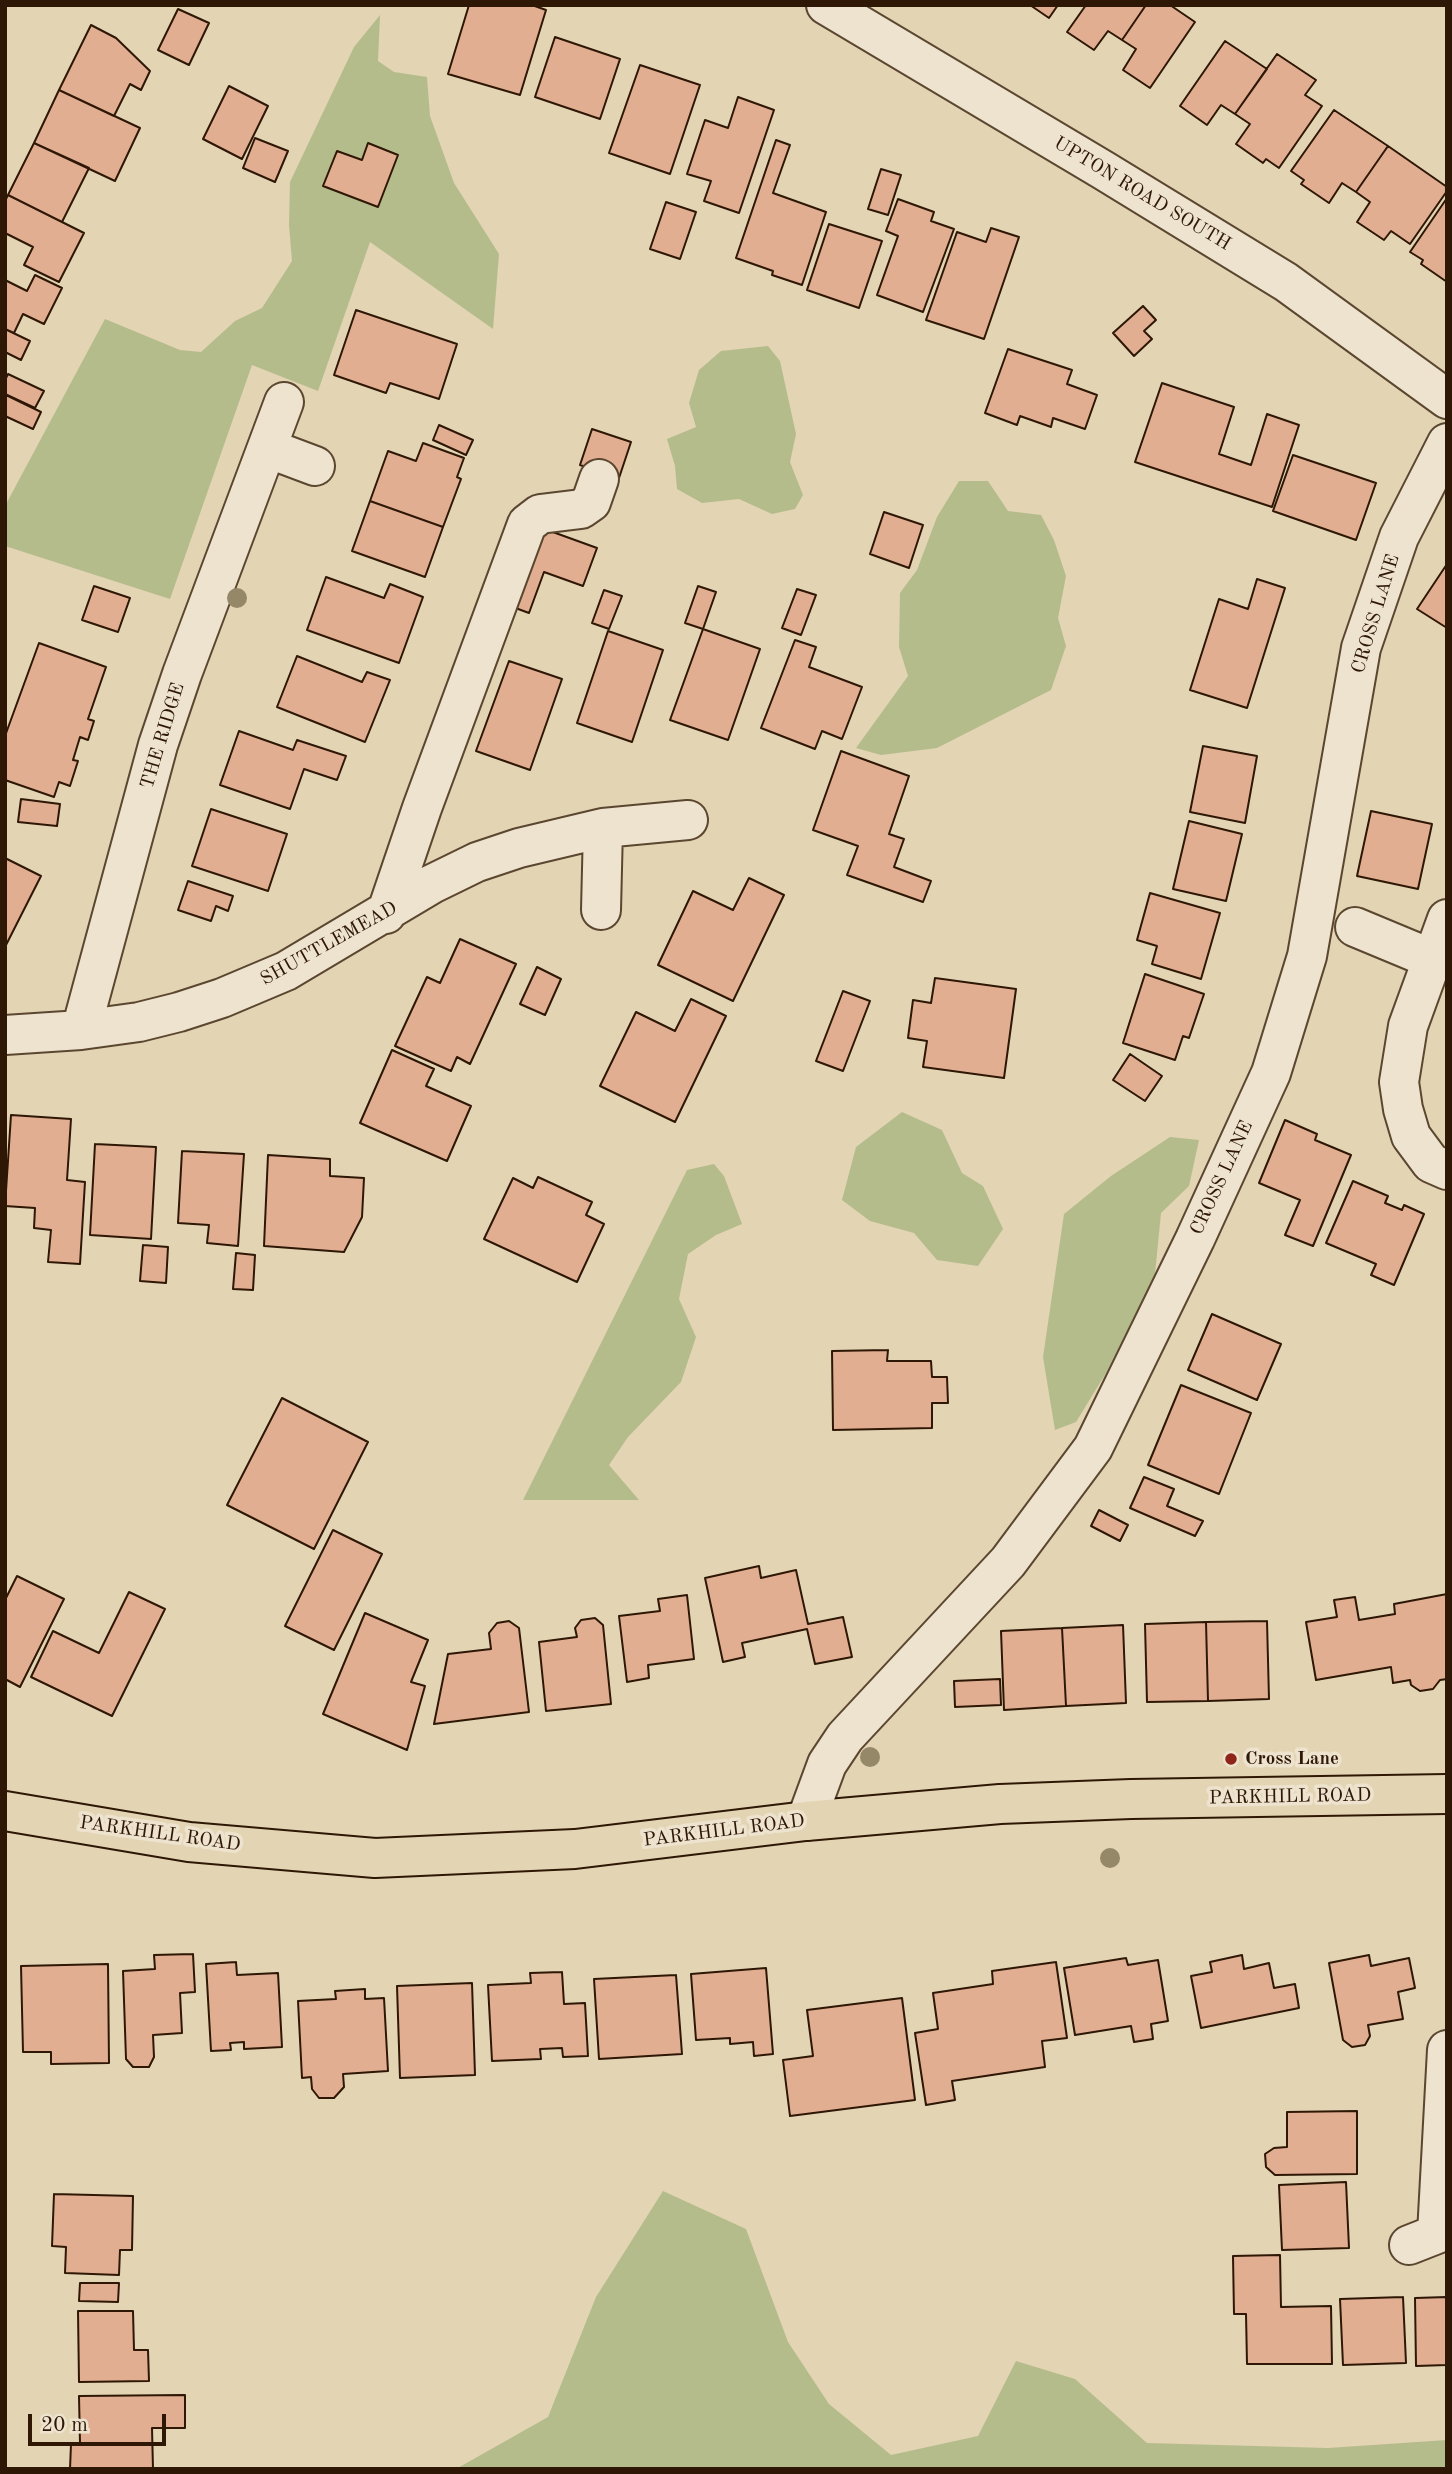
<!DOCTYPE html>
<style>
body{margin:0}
#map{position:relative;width:1452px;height:2474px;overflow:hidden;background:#e3d4b3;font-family:"Old Standard TT",serif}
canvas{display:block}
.frame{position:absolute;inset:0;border:7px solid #2e1705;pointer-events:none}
.scale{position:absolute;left:28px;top:2414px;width:138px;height:32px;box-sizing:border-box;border:4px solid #2e1705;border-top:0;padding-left:9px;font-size:21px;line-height:24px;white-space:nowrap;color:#2e1705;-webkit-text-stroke:5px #ede3ce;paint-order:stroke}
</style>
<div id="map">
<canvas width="1452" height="2474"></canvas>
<div class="frame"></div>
<div class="scale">20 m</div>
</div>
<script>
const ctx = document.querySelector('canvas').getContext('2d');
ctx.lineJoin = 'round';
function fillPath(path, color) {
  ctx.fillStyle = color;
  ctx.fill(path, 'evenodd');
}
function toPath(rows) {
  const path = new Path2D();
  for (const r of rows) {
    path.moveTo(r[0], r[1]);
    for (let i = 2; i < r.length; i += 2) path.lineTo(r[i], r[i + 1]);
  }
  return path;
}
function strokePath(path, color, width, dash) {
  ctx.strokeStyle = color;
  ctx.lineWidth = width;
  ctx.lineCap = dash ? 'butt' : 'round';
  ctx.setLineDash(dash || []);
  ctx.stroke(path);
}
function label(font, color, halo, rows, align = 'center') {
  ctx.font = font + ' "Old Standard TT",serif';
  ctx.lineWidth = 7;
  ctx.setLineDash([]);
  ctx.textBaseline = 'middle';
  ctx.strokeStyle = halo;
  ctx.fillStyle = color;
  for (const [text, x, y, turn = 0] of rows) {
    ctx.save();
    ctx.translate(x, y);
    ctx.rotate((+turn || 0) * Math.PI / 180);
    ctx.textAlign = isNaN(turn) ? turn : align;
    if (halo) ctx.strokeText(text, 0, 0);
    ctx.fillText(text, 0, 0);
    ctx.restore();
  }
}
const green = toPath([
 [380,15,378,61,394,72,427,77,430,116,454,183,499,254,493,329,370,242,318,391,252,365,170,599,5,546,5,506,105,319,180,350,201,352,235,321,262,308,292,261,289,225,290,182,354,47],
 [768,346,780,361,796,434,790,462,803,495,795,509,772,514,739,499,702,503,677,489,675,466,667,439,696,427,689,403,699,370,721,351],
 [959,481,988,481,1008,511,1041,515,1054,540,1066,576,1058,618,1066,646,1051,690,937,748,881,755,856,748,908,676,899,647,900,593,917,570,937,517],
 [902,1112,942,1130,962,1173,983,1186,1003,1229,978,1266,937,1260,914,1233,870,1221,842,1200,856,1147],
 [1170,1137,1199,1140,1189,1186,1161,1213,1155,1274,1106,1373,1076,1422,1055,1430,1043,1357,1064,1214,1111,1176],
 [714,1164,724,1176,742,1224,716,1235,688,1254,679,1299,696,1337,681,1382,628,1437,609,1465,639,1500,523,1500,687,1170],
 [663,2191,746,2229,788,2342,829,2404,891,2455,978,2436,1016,2361,1075,2379,1147,2443,1328,2448,1447,2440,1447,2469,456,2469,548,2417,596,2297]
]);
const building = toPath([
 [469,5,532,5,546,10,520,95,448,74,469,5],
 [1030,5,1058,5,1049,18,1030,5],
 [1086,5,1146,5,1122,40,1108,31,1094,50,1067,32,1086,5],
 [1146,5,1170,5,1195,22,1150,88,1123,70,1136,49,1122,40,1146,5],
 [178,9,209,23,189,65,158,50,178,9],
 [91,25,116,38,150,71,141,90,130,84,114,116,59,90,91,25],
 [555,37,620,59,600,119,535,97,555,37],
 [1225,41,1267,69,1235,114,1221,105,1207,125,1180,106,1225,41],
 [1277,54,1316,80,1305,95,1322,106,1279,168,1266,159,1263,163,1236,144,1250,124,1235,114,1277,54],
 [640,65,700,85,670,174,609,153,640,65],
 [229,86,268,106,242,159,203,139,229,86],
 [59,90,140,128,115,181,34,143,59,90],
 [738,97,774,110,739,213,704,201,711,181,687,174,705,120,728,128,738,97],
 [1334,110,1388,146,1356,192,1342,183,1329,203,1301,184,1304,180,1291,171,1334,110],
 [255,138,288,151,275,182,243,168,255,138],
 [776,140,790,145,773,193,826,212,802,285,772,275,773,271,736,258,776,140],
 [34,143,89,168,62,222,8,195,34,143],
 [368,143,398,155,378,207,323,186,337,151,362,160,368,143],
 [1388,146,1447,187,1447,191,1410,244,1391,231,1384,240,1357,222,1370,202,1356,192,1388,146],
 [881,169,901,175,888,215,868,209,881,169],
 [8,195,84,233,59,282,24,265,33,247,5,233,5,201,8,195],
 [1447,198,1447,282,1421,264,1423,260,1410,252,1447,198],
 [898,199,934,212,931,221,954,229,923,312,877,295,898,236,886,231,898,199],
 [666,202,696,212,680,259,650,249,666,202],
 [829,224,882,241,859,308,807,290,829,224],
 [991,228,1019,237,984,339,926,320,957,232,986,242,991,228],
 [35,275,62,288,44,324,23,314,14,333,5,329,5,280,27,291,35,275],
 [1143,306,1156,320,1144,331,1152,339,1134,356,1113,333,1143,306],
 [356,310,457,344,439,399,390,383,386,393,334,375,356,310],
 [5,329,30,341,21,360,5,352,5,329],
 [1008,349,1072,370,1067,384,1097,395,1085,429,1053,418,1051,427,1020,416,1017,425,985,413,1008,349],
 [8,374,44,391,35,408,5,394,5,380,8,374],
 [1162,383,1234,407,1219,454,1251,465,1267,414,1299,425,1272,507,1135,462,1162,383],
 [6,395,41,412,33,429,5,416,6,395],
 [439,425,473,440,466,455,433,440,439,425],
 [592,429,631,442,619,478,580,465,592,429],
 [423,443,464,458,457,477,461,479,443,527,370,501,388,451,416,461,423,443],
 [1293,455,1376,483,1356,540,1273,511,1293,455],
 [370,501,443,527,425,577,352,551,370,501],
 [884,512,923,525,909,568,870,554,884,512],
 [539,527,597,548,583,586,544,572,529,613,510,606,539,527],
 [1447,564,1447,628,1417,609,1447,564],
 [326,577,384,598,390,584,423,597,399,663,307,630,326,577],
 [1257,579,1285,588,1247,708,1190,690,1219,599,1248,609,1257,579],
 [94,586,130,598,118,632,82,620,94,586],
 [698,586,716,592,703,629,685,623,698,586],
 [797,589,816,595,801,635,782,628,797,589],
 [604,590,622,596,609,629,592,623,604,590],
 [703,629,760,649,728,740,670,720,703,629],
 [608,631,663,650,632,742,577,723,608,631],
 [795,640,816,647,809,667,862,687,842,739,822,731,815,749,761,728,795,640],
 [39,643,106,667,88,719,94,721,88,740,80,737,73,760,78,761,70,786,59,782,54,797,5,780,5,736,39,643],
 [297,656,362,682,367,672,390,680,365,742,277,707,297,656],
 [509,661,562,679,530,770,476,751,509,661],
 [239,731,293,750,297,740,346,756,337,780,304,769,290,809,220,785,239,731],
 [1203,746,1257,756,1245,823,1190,812,1203,746],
 [841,751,909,776,889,834,904,839,894,867,931,881,923,902,847,875,858,846,813,830,841,751],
 [21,799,60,804,57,826,18,822,21,799],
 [211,809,287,834,268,891,192,866,211,809],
 [1371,811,1432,824,1418,889,1357,876,1371,811],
 [1189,821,1242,834,1226,901,1173,889,1189,821],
 [5,858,41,876,5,947,5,858],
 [749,878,784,895,733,1001,658,965,693,891,733,910,749,878],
 [188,881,233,896,228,911,216,906,211,921,178,910,188,881],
 [1150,893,1220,913,1201,979,1152,964,1157,946,1137,940,1150,893],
 [460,939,516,964,470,1064,457,1057,451,1071,395,1046,427,977,440,983,460,939],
 [537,967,561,979,545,1015,520,1004,537,967],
 [1145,974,1204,994,1189,1038,1183,1036,1175,1060,1123,1043,1145,974],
 [935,978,1016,989,1004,1078,923,1067,927,1041,908,1038,913,1000,931,1003,935,978],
 [843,991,870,1001,843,1071,816,1061,843,991],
 [691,999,726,1016,675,1122,600,1086,636,1012,675,1031,691,999],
 [392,1050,434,1069,426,1086,471,1106,447,1161,360,1123,392,1050],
 [1130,1054,1162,1076,1145,1101,1113,1080,1130,1054],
 [11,1115,71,1119,67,1180,85,1182,80,1264,48,1262,51,1230,34,1228,35,1208,5,1206,11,1115],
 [1285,1120,1317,1134,1315,1140,1351,1155,1313,1246,1285,1235,1300,1200,1259,1183,1285,1120],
 [95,1144,156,1147,151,1239,90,1235,95,1144],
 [182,1151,244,1154,238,1246,207,1243,209,1225,178,1223,182,1151],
 [268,1155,330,1159,330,1176,364,1178,362,1217,344,1252,264,1246,268,1155],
 [538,1177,592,1202,586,1215,604,1224,577,1282,484,1239,513,1178,533,1188,538,1177],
 [1353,1181,1388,1196,1385,1203,1402,1210,1404,1205,1424,1214,1394,1285,1371,1275,1376,1264,1326,1243,1353,1181],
 [143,1245,168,1247,166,1283,140,1281,143,1245],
 [236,1253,255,1255,253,1290,233,1289,236,1253],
 [1212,1314,1281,1344,1257,1400,1188,1370,1212,1314],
 [888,1350,887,1361,931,1361,932,1377,947,1377,948,1403,932,1403,932,1428,833,1430,832,1351,888,1350],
 [1181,1385,1251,1413,1219,1494,1148,1465,1181,1385],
 [282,1398,368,1442,314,1549,227,1505,282,1398],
 [1144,1477,1174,1489,1167,1506,1203,1521,1195,1536,1130,1508,1144,1477],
 [1099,1510,1128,1525,1120,1541,1091,1526,1099,1510],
 [333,1530,382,1554,334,1650,285,1626,333,1530],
 [759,1566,761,1578,796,1570,808,1624,843,1617,852,1657,815,1664,807,1629,742,1643,745,1657,723,1662,705,1578,759,1566],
 [17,1576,64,1599,20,1687,5,1679,5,1600,17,1576],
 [129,1592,165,1609,112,1716,31,1677,53,1631,99,1653,129,1592],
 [1447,1594,1447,1679,1440,1680,1433,1689,1420,1691,1411,1685,1410,1680,1393,1683,1391,1667,1316,1680,1306,1622,1337,1617,1334,1600,1355,1597,1359,1620,1395,1614,1394,1604,1447,1594],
 [687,1595,694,1659,648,1665,649,1678,627,1682,619,1616,660,1611,658,1599,687,1595],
 [365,1613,428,1640,411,1682,425,1686,407,1750,323,1714,365,1613],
 [595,1618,603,1625,611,1704,546,1711,539,1642,577,1637,575,1628,581,1620,595,1618],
 [509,1621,519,1628,529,1712,434,1724,448,1654,491,1649,489,1633,497,1623,509,1621],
 [1267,1621,1269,1699,1208,1701,1206,1622,1267,1621],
 [1206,1622,1208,1701,1147,1702,1145,1624,1206,1622],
 [1123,1625,1126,1703,1066,1706,1062,1628,1123,1625],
 [1062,1628,1066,1706,1004,1710,1001,1631,1062,1628],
 [1000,1679,1001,1705,955,1707,954,1681,1000,1679],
 [193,1954,195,1992,180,1993,182,2033,153,2035,154,2057,149,2067,133,2067,126,2059,123,1971,155,1969,154,1955,193,1954],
 [1242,1955,1244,1969,1269,1963,1274,1988,1295,1984,1299,2008,1201,2028,1191,1976,1212,1972,1210,1962,1242,1955],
 [1369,1955,1371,1966,1409,1958,1415,1988,1398,1992,1403,2019,1368,2025,1370,2036,1365,2045,1352,2047,1343,2040,1329,1963,1369,1955],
 [1126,1958,1128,1965,1158,1960,1168,2021,1151,2024,1153,2039,1134,2042,1131,2026,1075,2035,1064,1968,1126,1958],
 [236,1962,237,1975,278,1973,282,2047,244,2049,244,2042,230,2043,231,2050,211,2051,206,1964,236,1962],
 [1056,1962,1067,2038,1042,2041,1045,2067,952,2081,955,2100,926,2105,915,2033,938,2029,933,1993,993,1984,992,1971,1056,1962],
 [108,1964,109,2063,51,2064,51,2052,23,2052,21,1966,108,1964],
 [766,1968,773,2054,754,2056,753,2042,730,2044,730,2038,696,2040,691,1974,766,1968],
 [562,1972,564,2004,585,2003,588,2056,563,2057,562,2048,540,2049,541,2059,492,2061,488,1985,531,1983,530,1973,562,1972],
 [676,1975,682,2054,599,2059,594,1979,676,1975],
 [472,1983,475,2075,400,2078,397,1986,472,1983],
 [365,1989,365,1999,384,1998,388,2071,343,2074,344,2087,334,2098,319,2098,312,2089,311,2077,302,2078,298,2001,336,1999,335,1991,365,1989],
 [902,1998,915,2100,790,2116,783,2060,813,2056,807,2010,902,1998],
 [1357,2111,1357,2174,1275,2175,1266,2167,1265,2154,1274,2148,1287,2147,1287,2112,1357,2111],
 [1346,2182,1349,2248,1282,2250,1279,2185,1346,2182],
 [54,2194,133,2196,132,2250,120,2250,119,2275,65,2273,66,2247,52,2246,54,2194],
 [1280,2255,1281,2307,1331,2306,1332,2364,1247,2364,1246,2314,1234,2314,1233,2256,1280,2255],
 [80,2283,119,2283,118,2302,79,2301,80,2283],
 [1403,2297,1406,2363,1343,2365,1340,2299,1403,2297],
 [1447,2297,1447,2365,1416,2366,1415,2298,1447,2297],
 [78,2311,133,2311,134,2350,148,2350,149,2381,79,2382,78,2311],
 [185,2395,185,2428,152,2428,153,2469,70,2469,71,2444,80,2443,79,2396,185,2395]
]);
const minor = toPath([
 [826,5,1103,170,1286,282,1447,399],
 [267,448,315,466],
 [603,828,688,820],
 [386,914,422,808,527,524,540,514,581,509,591,502,599,479],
 [1447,919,1408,1026,1399,1082,1403,1109,1411,1136,1431,1163,1447,1170],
 [1355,927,1432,959],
 [81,1030,158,745,182,674,284,402],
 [5,1035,81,1030,139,1022,179,1012,222,998,286,971,432,884,477,862,519,848,603,828,601,910],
 [806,1821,827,1764,845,1737,1008,1562,1093,1448,1195,1239,1271,1073,1307,956,1361,648,1399,537,1447,443],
 [1409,2245,1437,2234,1447,2050]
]);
const major = toPath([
 [5,1811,189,1842,375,1858,575,1849,806,1821,1000,1804,1131,1799,1447,1794]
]);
const trees = [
 [237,598],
 [870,1757],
 [1110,1858]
];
const markers = [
 [1231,1759,7,"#8f2418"]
];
const streetNames = [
 ["UPTON ROAD SOUTH",1142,194,31],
 ["CROSS LANE",1376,614,-73],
 ["THE RIDGE",163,736,-73],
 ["SHUTTLEMEAD",329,944,-29],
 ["CROSS LANE",1222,1178,-65],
 ["PARKHILL ROAD",1290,1797,-1],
 ["PARKHILL ROAD",724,1831,-7],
 ["PARKHILL ROAD",160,1834,8]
];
const poiNames = [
 ["Cross Lane",1245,1759]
];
fillPath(green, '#b5bc8b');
fillPath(building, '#e1ae92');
strokePath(building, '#2e1705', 2);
strokePath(minor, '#5b4630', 42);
strokePath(major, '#2e1705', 42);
strokePath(minor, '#ede3ce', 38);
strokePath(major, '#e3d4b3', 38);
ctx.fillStyle = '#958869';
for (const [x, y] of trees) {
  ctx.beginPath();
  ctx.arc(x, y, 10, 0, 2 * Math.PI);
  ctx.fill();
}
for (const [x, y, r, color] of markers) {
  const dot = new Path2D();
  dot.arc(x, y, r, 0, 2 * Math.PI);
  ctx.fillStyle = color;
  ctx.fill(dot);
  strokePath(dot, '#ede3ce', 2.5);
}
label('19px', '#2e1705', '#ede3ce', streetNames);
label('bold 19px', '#2e1705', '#ede3ce', poiNames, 'left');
</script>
